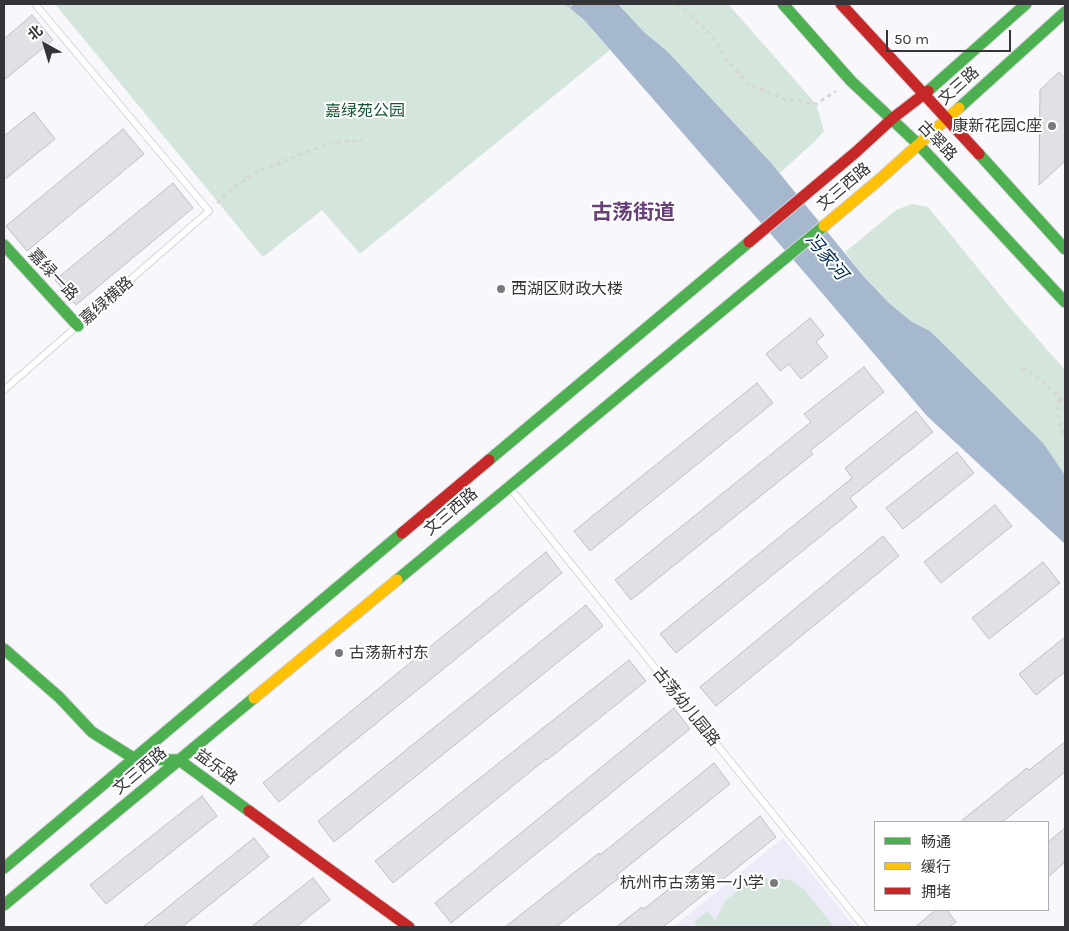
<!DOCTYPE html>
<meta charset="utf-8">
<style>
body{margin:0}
#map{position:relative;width:1069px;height:931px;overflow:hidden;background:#f7f7fc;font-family:Karla,"Noto Sans SC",sans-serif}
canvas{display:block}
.frame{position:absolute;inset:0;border:5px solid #343439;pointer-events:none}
.legend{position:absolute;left:874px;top:821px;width:175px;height:90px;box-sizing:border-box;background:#fff;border:1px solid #aeaeb0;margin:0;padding:6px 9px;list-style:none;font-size:15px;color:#343439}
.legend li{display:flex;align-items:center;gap:10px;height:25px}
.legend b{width:25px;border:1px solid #aeaeb0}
.north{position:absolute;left:20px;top:20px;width:50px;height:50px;-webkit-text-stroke:4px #fff;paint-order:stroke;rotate:321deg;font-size:14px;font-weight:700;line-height:20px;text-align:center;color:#343439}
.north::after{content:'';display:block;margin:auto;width:18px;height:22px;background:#343439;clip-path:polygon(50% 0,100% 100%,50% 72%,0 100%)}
.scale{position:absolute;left:886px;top:30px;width:125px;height:22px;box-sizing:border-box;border:2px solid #343439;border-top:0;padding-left:6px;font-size:15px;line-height:18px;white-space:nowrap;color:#343439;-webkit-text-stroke:4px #fff;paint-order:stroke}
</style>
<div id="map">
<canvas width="1069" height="931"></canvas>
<div class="frame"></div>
<ul class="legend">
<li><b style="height:6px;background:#4caf50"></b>畅通</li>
<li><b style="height:6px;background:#ffc107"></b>缓行</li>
<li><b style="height:6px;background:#c62828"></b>拥堵</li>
</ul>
<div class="north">北</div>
<div class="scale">50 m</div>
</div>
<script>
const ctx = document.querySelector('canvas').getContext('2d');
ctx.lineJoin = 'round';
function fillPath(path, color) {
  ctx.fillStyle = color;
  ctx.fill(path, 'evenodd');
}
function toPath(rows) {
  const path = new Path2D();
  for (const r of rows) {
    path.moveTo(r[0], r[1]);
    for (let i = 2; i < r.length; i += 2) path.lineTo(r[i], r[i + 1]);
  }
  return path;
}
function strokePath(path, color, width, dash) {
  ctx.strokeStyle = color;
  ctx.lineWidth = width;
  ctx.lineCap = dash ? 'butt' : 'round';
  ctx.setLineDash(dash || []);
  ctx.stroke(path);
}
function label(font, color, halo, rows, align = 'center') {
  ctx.font = font + ' Karla,"Noto Sans SC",sans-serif';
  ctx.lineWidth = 4;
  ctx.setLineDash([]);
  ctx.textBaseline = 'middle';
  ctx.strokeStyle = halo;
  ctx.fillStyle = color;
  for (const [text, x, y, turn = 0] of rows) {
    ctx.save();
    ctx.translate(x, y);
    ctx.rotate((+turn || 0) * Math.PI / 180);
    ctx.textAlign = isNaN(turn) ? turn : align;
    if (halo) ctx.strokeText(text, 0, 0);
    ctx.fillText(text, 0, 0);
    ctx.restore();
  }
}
const built = toPath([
 [783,838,855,927,673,927]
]);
const green = toPath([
 [55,4,565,4,585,21,610,50,360,254,322,210,263,257],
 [618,4,728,4,816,104,824,131,815,141,780,173,668,52,644,32],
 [912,204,928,207,1008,305,1065,370,1065,475,1060,467,1025,425,977,379,930,331,912,322,889,303,865,278,845,252,896,210],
 [773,878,790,880,804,889,834,927,698,927,694,922,708,911,715,921,726,900,742,887,758,879]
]);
const water = toPath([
 [565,4,618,4,644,32,668,52,772,164,865,278,889,303,912,322,930,331,1043,443,1065,475,1065,544,927,416,810,279,585,21]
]);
const building = toPath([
 [32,15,53,40,4,80,4,39,32,15],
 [1059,72,1065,78,1065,161,1039,185,1040,90,1059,72],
 [34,112,55,139,4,180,4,136,34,112],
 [123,129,144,154,27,251,6,226,123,129],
 [173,183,193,208,76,305,55,280,173,183],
 [810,318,824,335,816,342,828,357,801,379,789,364,780,371,766,354,810,318],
 [864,367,884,392,810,451,813,454,631,600,615,580,811,422,804,414,864,367],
 [757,383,773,403,590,551,574,531,757,383],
 [916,411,933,432,850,498,857,507,676,653,660,634,852,478,845,468,916,411],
 [957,452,974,473,903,529,886,508,957,452],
 [995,505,1012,526,941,583,924,562,995,505],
 [883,536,899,556,716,706,700,687,883,536],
 [546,552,562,573,279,802,263,783,546,552],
 [1043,562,1060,583,989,639,972,618,1043,562],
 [586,605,603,626,334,842,318,821,586,605],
 [1065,637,1065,672,1036,695,1019,674,1065,637],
 [629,660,646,681,547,760,546,759,393,883,375,861,629,660],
 [674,708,690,729,451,923,435,903,674,708],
 [1065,742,1065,772,1002,822,960,822,1027,768,1029,770,1065,742],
 [714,763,730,784,617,875,619,878,556,927,505,927,599,853,600,855,714,763],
 [202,796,217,816,106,904,90,885,202,796],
 [760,816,776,837,663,927,616,927,642,907,644,909,760,816],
 [1065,828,1065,862,1048,877,1048,842,1065,828],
 [254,838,269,857,182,927,143,927,254,838],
 [313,878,330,900,296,927,251,927,313,878],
 [936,910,947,910,956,922,949,927,915,927,936,910]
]);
const path = toPath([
 [678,4,713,36,726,59,748,84,785,99,816,104,836,91],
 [569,7,572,4],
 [217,203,232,189,256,172,328,144,349,141,363,141],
 [1022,368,1041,380,1065,403],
 [1059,399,1058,413,1061,429,1065,435]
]);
const lane = toPath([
 [4,390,209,211,35,4],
 [510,488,864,927]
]);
const fast = toPath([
 [783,4,851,81,919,145,1065,302],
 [928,91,1026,4],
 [959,108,1065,12],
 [979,154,1065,249],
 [4,245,78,326],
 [489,460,749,242],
 [397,580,824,226],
 [4,649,59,697,92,732,135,759,179,760,249,811],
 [4,868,402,533],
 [4,905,254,698]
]);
const slow = toPath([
 [824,226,880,179,959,108],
 [254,698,397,580]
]);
const jam = toPath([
 [841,4,979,154],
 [749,242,856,152,893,118,928,91],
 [402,533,489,460],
 [249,811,409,927]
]);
const markers = [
 [1052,126,5,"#78787d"],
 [501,289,5,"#78787d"],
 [339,653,5,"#78787d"],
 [774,883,5,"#78787d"]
];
const streetNames = [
 ["文三路",959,86,-42],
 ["古翠路",937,141,46],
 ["文三西路",844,187,-40],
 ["嘉绿一路",53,275,47],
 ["嘉绿横路",107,301,-41],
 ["文三西路",451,512,-40],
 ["古荡幼儿园路",686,707,51],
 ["益乐路",216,767,36],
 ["文三西路",140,771,-40]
];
const parkNames = [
 ["嘉绿苑公园",365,111]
];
const poiNames = [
 ["康新花园C座",1042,126],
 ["西湖区财政大楼",511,289,"left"],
 ["古荡新村东",349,653,"left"],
 ["杭州市古荡第一小学",764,883]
];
const waterNames = [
 ["冯家河",826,257,50]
];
const districtNames = [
 ["古荡街道",633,213]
];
fillPath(built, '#ececf9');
fillPath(green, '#d4e5dc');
fillPath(water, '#a6b8ce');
fillPath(building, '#e1e0e4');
strokePath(building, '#c0bec3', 1);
strokePath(lane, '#d4d4d8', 8);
strokePath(fast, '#d4d4d8', 13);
strokePath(slow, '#d4d4d8', 13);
strokePath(jam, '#d4d4d8', 13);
strokePath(path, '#d6d6d7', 3, [4, 4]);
strokePath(lane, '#fefeff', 6);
strokePath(fast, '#4caf50', 11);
strokePath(slow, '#ffc107', 11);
strokePath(jam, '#c62828', 11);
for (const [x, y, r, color] of markers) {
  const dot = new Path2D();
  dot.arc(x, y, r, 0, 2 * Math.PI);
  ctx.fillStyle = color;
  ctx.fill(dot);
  strokePath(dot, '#fff', 2);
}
label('16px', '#343439', '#fff', streetNames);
label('16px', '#155130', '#fff', parkNames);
label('16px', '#343439', '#fff', poiNames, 'right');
label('italic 18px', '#012a50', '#fff', waterNames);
label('bold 21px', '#684079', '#fff', districtNames);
</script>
